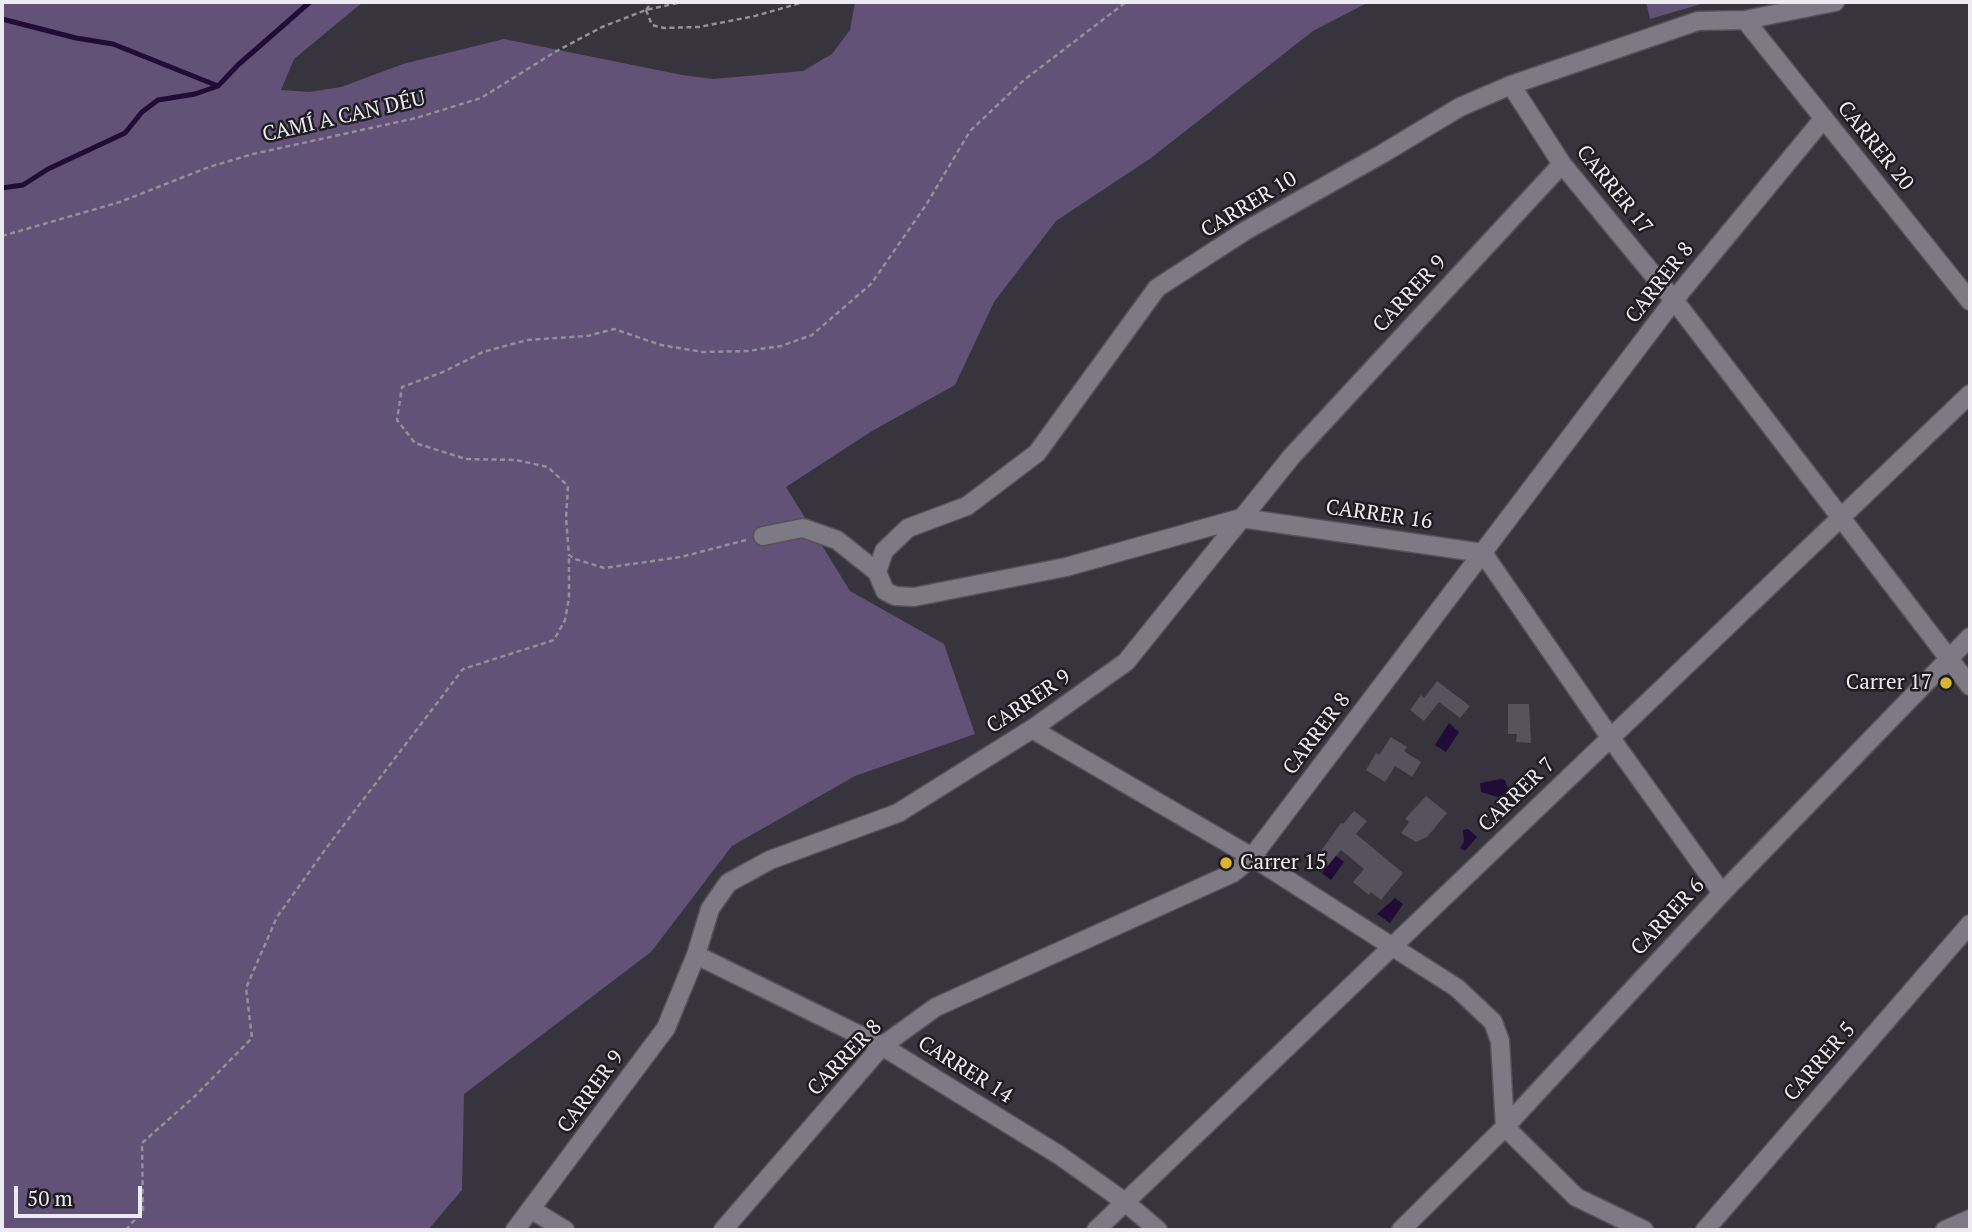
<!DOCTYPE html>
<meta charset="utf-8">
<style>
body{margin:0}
#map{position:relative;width:1972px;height:1232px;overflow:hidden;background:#38343d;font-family:"PT Serif",serif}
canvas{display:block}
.frame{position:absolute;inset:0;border:4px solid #edebf1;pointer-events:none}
.scale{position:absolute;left:14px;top:1186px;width:128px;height:32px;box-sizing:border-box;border:4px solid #edebf1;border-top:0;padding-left:9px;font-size:21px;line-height:24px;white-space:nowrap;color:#edebf1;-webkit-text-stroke:5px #1e1c21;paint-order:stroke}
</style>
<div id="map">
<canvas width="1972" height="1232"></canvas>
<div class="frame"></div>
<div class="scale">50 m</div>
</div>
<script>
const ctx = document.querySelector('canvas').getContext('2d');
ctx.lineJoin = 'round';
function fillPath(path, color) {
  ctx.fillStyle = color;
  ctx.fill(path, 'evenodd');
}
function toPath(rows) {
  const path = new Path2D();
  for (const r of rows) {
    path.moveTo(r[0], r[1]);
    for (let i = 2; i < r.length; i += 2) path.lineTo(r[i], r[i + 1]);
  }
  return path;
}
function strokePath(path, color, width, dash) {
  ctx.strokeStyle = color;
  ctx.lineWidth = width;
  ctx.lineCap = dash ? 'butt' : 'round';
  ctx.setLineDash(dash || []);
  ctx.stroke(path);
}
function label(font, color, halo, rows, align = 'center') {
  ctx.font = font + ' "PT Serif",serif';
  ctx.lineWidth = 5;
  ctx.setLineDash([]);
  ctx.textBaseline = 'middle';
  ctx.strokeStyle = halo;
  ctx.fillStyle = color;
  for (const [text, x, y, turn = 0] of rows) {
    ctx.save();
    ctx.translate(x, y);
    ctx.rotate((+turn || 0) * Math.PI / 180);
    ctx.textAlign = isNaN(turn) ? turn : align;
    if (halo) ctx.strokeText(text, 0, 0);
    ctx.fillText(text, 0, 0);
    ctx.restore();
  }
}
const green = toPath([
 [2,2,363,2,294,59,281,90,309,92,341,87,403,64,504,39,682,75,713,79,803,71,832,54,850,30,855,2,1369,2,1313,31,1151,158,1056,221,994,302,955,385,872,431,786,487,850,591,944,644,975,734,855,776,732,846,651,952,464,1094,462,1190,428,1230,2,1230],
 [1646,2,1708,2,1650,19]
]);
const water = toPath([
 [1449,723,1459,732,1446,752,1435,745],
 [1501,779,1505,780,1508,789,1507,793,1501,798,1481,792,1480,783],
 [1468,829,1477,837,1465,851,1460,848,1464,842,1463,830],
 [1336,856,1344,862,1331,880,1322,873],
 [1395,898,1403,904,1390,923,1377,914]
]);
const stream = toPath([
 [2,19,76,38,113,44,218,86],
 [2,188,23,185,48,169,125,133,142,112,158,100,195,94,218,86,238,65,310,2]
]);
const building = toPath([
 [1437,681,1470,706,1460,718,1439,702,1424,721,1410,710,1421,695,1424,698],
 [1508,704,1529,704,1531,743,1516,742,1517,734,1508,734],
 [1391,737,1407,747,1404,751,1421,762,1412,777,1395,766,1385,782,1366,770,1376,753,1379,755],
 [1426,796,1447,813,1427,837,1416,842,1401,833,1409,822,1405,819],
 [1354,811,1367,821,1356,834,1403,873,1381,900,1371,892,1369,895,1353,882,1364,869,1341,850,1327,866,1316,858,1341,823,1343,824]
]);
const path = toPath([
 [646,10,652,25,664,28,699,27,755,16,804,2],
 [646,10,652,2],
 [2,236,120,202,209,167,253,154,416,118,481,98,555,52,602,27,646,10,682,2],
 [746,540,681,557,604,568,575,559,569,555,566,518,568,486,548,467,516,460,466,459,415,443,397,420,402,387,443,372,483,352,527,340,587,336,614,329,661,345,703,352,748,351,781,346,812,335,871,284,926,205,970,131,1024,80,1126,2],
 [126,1230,143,1210,142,1143,194,1097,252,1038,246,988,277,917,327,847,463,669,554,640,565,620,569,598,569,555]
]);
const minor = toPath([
 [1745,20,1970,301],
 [1511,85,1562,164,1674,300,1970,686],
 [763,536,803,528,837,540,877,572],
 [877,572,884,551,908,528,967,506,1037,453,1157,288,1245,231,1382,154,1460,107,1511,85,1698,21,1745,20,1835,2],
 [877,572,885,591,895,596,914,597,1066,567,1241,518,1483,553,1610,737,1722,893],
 [1032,729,1252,857,1457,988,1493,1022,1500,1041,1505,1127,1576,1197,1644,1230],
 [696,955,882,1046,1059,1155,1125,1202,1158,1230],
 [532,1210,565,1230],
 [515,1230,666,1028,696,955,710,909,728,883,770,860,898,813,1032,729,1126,662,1292,456,1562,164],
 [723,1230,882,1046,936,1007,1233,873,1252,857,1674,300,1824,118],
 [1096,1230,1970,394],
 [1401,1230,1505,1127,1722,893,1970,637],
 [1705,1230,1970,924],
 [1945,1230,1970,1219]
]);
const markers = [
 [1946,683,7,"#d6b534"],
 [1226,863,7,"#d6b534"]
];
const streetNames = [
 ["CAMÍ A CAN DÉU",344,117,-13],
 ["CARRER 20",1875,146,51],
 ["CARRER 17",1614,190,51],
 ["CARRER 10",1249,205,-31],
 ["CARRER 8",1660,283,-52],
 ["CARRER 9",1410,294,-47],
 ["CARRER 16",1379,515,8],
 ["CARRER 9",1029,702,-34],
 ["CARRER 8",1317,734,-53],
 ["CARRER 7",1517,795,-44],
 ["CARRER 6",1668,917,-47],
 ["CARRER 8",845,1058,-46],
 ["CARRER 5",1820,1062,-49],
 ["CARRER 14",965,1070,32],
 ["CARRER 9",591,1092,-54]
];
const poiNames = [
 ["Carrer 17",1932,683],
 ["Carrer 15",1240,863,"left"]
];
fillPath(green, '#625277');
fillPath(water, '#210b37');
strokePath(stream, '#210b37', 5);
fillPath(building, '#57535e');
strokePath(minor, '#555159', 21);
strokePath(path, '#939097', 2.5, [5, 3.5]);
strokePath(minor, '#7e7a85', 18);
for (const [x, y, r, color] of markers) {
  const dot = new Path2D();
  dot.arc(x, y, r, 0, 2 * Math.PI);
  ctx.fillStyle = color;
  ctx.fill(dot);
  strokePath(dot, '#1e1c21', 2.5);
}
label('21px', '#edebf1', '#1e1c21', streetNames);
label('21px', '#edebf1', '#1e1c21', poiNames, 'right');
</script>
